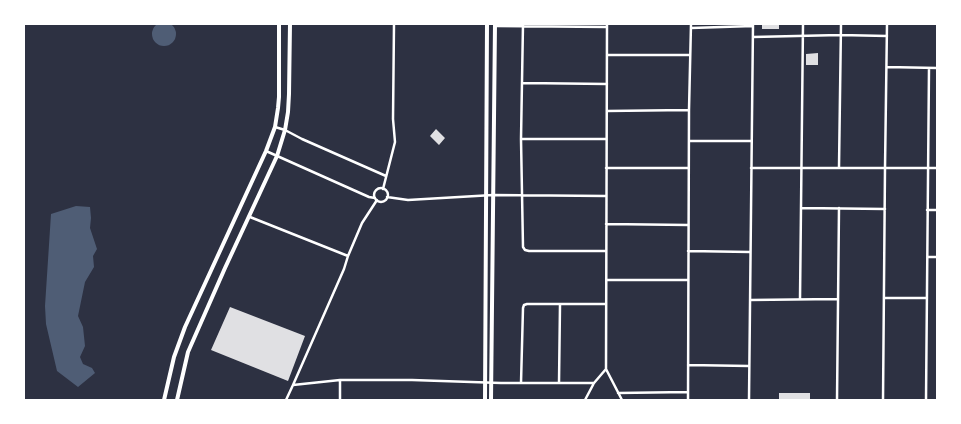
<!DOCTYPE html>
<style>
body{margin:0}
#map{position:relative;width:961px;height:424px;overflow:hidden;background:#2d3142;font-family:"Golos Text",sans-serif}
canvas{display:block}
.frame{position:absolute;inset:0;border:25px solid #fff;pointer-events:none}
</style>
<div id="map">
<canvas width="961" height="424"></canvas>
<div class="frame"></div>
</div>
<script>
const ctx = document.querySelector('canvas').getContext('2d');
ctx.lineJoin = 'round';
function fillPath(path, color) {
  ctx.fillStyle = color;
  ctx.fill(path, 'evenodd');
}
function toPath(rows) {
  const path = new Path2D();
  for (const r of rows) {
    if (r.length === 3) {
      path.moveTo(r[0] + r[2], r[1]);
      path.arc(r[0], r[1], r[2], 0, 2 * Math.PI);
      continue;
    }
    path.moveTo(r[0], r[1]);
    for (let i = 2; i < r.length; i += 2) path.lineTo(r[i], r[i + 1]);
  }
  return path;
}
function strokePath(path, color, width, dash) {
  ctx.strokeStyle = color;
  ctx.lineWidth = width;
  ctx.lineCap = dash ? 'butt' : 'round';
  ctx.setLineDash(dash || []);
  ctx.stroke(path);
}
const water = toPath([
 [164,34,12],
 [76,206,90,207,91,218,90,228,97,249,93,256,94,267,85,282,78,316,83,327,85,346,80,357,83,364,92,368,95,373,78,387,57,371,46,324,45,306,51,214]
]);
const building = toPath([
 [762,24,779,24,779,29,762,29],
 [818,53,818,65,806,65,806,54],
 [436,129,445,138,439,145,430,136],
 [230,307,305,336,288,381,211,350],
 [779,393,810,393,810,400,779,400]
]);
const minor = toPath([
 [523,24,521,139,523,247,525,250,529,251,606,251],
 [607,24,606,369,622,400],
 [496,26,607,27],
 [691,28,753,26],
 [753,37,840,35,887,36],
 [607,55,690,55],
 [887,67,937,68],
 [523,83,607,84],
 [607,111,688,110],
 [275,127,285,130,302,139,386,176],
 [521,139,606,139],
 [689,141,751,141],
 [266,151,369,197,375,198],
 [839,167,841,24],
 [606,168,688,168],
 [751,168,937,168],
 [381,195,7],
 [383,189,395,142,393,119,394,24],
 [387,197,408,200,493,195,606,196],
 [801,208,885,209],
 [927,210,937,210],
 [250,217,348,256],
 [606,224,688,225],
 [688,251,750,252],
 [928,257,937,257],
 [607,280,688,280],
 [884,298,927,298],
 [800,299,803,24],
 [750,300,837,299],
 [688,365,749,366],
 [340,380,340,400],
 [521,383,523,308,524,305,527,304,606,304],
 [559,383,560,305],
 [293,385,344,269,348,256,362,223,377,200],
 [618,393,688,392],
 [286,400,293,385,340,380,412,380,501,383,594,383],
 [585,400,594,383,606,369],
 [688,400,689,110,691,24],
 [749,400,753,24],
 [837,400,839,208],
 [883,400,885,168,887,24],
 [926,400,929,68]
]);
const primary = toPath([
 [164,400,174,357,185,327,266,151,275,127,278,108,279,97,279,24],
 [177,400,188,352,225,268,277,156,285,130,288,112,289,94,290,24],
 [485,400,487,24],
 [491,400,495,24]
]);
fillPath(water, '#4f5d75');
fillPath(building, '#e0e0e3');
strokePath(minor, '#fff', 2.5);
strokePath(primary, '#fff', 4);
</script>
